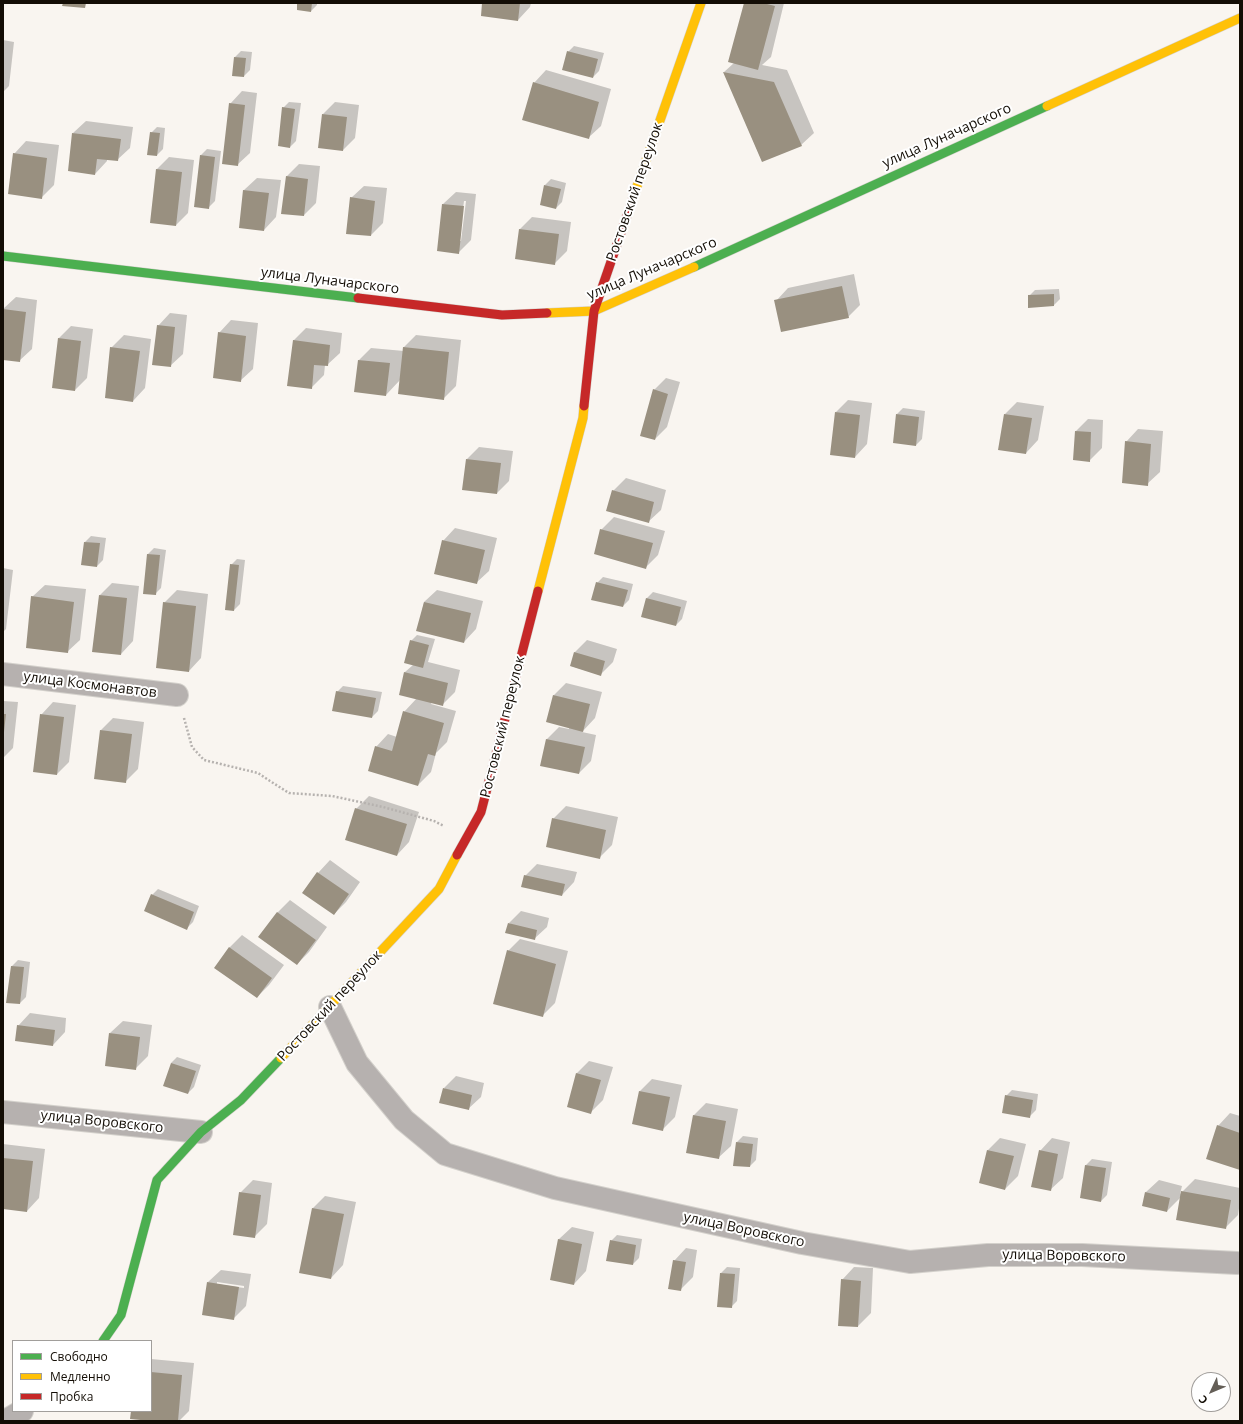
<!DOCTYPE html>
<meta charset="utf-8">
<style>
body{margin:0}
#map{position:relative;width:1243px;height:1424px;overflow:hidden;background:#f9f5f0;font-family:"Open Sans",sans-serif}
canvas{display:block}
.frame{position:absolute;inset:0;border:4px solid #130d05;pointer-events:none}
.legend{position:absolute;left:12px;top:1340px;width:140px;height:72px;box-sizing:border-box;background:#fff;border:1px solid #a19e9b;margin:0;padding:5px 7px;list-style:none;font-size:12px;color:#130d05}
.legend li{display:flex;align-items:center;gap:8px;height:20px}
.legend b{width:20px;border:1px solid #a19e9b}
.north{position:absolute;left:1191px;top:1372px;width:40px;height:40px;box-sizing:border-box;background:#fff;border:1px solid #a19e9b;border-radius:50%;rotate:226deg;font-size:11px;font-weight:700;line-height:16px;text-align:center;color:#130d05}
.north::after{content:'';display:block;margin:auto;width:14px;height:18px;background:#645e57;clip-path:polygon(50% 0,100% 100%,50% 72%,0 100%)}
</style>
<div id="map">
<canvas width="1243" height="1424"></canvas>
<div class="frame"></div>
<ul class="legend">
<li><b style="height:5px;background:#4caf50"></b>Свободно</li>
<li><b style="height:5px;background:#ffc107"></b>Медленно</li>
<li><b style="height:5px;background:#c62828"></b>Пробка</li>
</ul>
<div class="north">С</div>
</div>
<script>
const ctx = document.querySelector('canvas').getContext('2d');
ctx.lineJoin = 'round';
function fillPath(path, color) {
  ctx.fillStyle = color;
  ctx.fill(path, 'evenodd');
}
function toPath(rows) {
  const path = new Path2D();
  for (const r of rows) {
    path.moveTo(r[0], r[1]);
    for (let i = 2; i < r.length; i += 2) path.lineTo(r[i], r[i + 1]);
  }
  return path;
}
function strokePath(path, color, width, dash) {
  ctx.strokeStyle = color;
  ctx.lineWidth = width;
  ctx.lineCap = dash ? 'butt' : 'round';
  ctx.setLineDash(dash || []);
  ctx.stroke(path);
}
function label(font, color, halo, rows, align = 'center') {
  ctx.font = font + ' "Open Sans",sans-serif';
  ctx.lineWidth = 4;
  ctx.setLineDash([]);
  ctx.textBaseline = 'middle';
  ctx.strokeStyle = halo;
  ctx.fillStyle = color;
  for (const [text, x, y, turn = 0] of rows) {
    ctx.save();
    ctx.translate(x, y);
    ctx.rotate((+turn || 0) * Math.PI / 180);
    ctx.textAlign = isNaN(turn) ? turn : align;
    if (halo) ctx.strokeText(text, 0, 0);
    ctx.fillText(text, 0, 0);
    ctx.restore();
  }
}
const shadow = toPath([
 [193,3,206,3,205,4],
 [298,3,317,3,317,5,311,11],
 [483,3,531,3,530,7,518,20],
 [745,3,784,3,771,57,762,65,787,70,814,133,801,145,762,161,724,72,734,63],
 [3,40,14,42,9,86,3,92],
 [574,46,604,53,599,71,593,77,568,52],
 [241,51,252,52,250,70,244,76,235,57],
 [546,70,611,89,601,126,588,138,534,83],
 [242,91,257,93,250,153,237,165,230,104],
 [289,102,301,103,296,141,290,147,283,108],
 [335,102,359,105,355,138,343,150,323,114],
 [86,121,133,127,130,148,117,160,107,159,107,161,95,174,73,133],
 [157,127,165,128,163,149,157,155,151,133],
 [26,141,59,145,54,185,42,197,14,154],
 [207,149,221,151,215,201,209,207,201,155],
 [169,157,194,160,188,213,176,225,157,169],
 [299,164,320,166,316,203,304,215,287,176],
 [257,178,281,180,276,217,264,230,240,227,244,190],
 [551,179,566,183,562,202,556,208,545,185],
 [364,186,387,188,383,223,371,235,351,198],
 [456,192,476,194,471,240,458,253,443,204],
 [464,201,466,201,461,241,459,241],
 [532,217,571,222,567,251,554,264,516,258,520,229],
 [854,274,860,305,848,317,776,301,788,288],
 [1059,289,1060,299,1054,305,1029,296,1035,290],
 [16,297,37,300,32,349,19,361,3,359,3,309],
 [170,313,187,315,183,354,170,366,158,326],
 [231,320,258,323,253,369,240,381,219,333],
 [71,326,93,329,87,378,75,390,59,338],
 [306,328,342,333,340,353,327,365,325,365,324,375,311,388,293,341],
 [124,335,151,339,145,388,133,401,111,348],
 [416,335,461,340,456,386,443,399,400,380,386,395,359,360,371,348,404,351,404,347],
 [666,378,680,382,667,427,655,439,654,390],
 [848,400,872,403,867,444,855,457,836,412],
 [1017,402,1044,406,1038,440,1026,453,1005,414],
 [903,408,925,411,922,439,916,445,897,414],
 [1088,419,1103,420,1102,448,1089,461,1076,431],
 [1138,429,1163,431,1160,472,1147,484,1126,442],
 [479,447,513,451,509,481,497,493,467,459],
 [626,478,666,490,661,510,648,522,613,491],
 [614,517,665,531,658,555,646,567,601,530],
 [455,528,497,538,489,571,476,583,443,541],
 [91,536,106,538,103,560,97,566,85,542],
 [154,548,166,550,161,588,155,594,148,554],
 [237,559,245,560,240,604,234,610,231,565],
 [3,568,13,570,6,629,3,632],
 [603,577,633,584,629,600,623,606,597,583],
 [112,583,139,586,133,641,121,654,100,595],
 [45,585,86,589,80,640,67,652,32,597],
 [177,590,208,594,201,658,189,671,164,603],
 [437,590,483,601,476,629,464,642,418,631,424,602],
 [653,592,687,601,682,619,676,625,642,616,647,598],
 [417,635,435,639,428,662,460,670,455,692,442,705,432,702,431,704,456,711,447,742,436,753,431,772,418,785,376,747,388,734,397,737,404,712,417,698,400,694,405,672,413,665,411,641],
 [587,640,617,649,613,662,600,675,571,666,575,652],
 [566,683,602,692,595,718,582,732,596,735,591,761,579,773,541,765,547,739,559,727,569,729,569,727,554,695],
 [343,686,382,692,378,711,372,717,337,692],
 [3,701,18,702,13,748,3,758],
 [53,702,76,705,69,762,57,774,41,715],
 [113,718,144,722,138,769,125,782,100,731],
 [369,796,419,812,409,842,397,855,356,809],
 [566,806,618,817,612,845,599,858,553,819],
 [330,860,360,882,346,902,334,914,318,873],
 [537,864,577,872,574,882,562,895,525,876],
 [158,889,199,906,193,922,187,928,152,895],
 [290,900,327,927,309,952,297,964,260,937,278,912],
 [521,911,549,918,547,927,534,939,509,923],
 [242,935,284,965,269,985,257,997,215,968,230,947],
 [520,939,568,951,555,1003,542,1016,508,951],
 [18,960,30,962,26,997,20,1003,12,966],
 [30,1013,66,1018,65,1032,53,1045,18,1026],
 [123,1021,152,1025,148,1056,135,1069,110,1033],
 [177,1057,201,1065,194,1087,188,1093,171,1063],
 [589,1061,613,1067,603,1100,591,1112,568,1106,577,1073],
 [456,1076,484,1083,481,1097,468,1109,444,1088],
 [652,1079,682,1085,675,1117,662,1130,633,1123,640,1091],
 [1012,1090,1038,1094,1036,1110,1030,1116,1006,1096],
 [706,1103,738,1109,731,1146,718,1158,687,1152,694,1115],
 [1230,1113,1240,1116,1240,1169,1218,1126],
 [743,1136,758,1138,756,1160,750,1166,737,1142],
 [1000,1138,1026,1144,1018,1176,1005,1189,988,1150],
 [1052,1138,1070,1142,1063,1178,1050,1190,1040,1151],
 [3,1144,45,1149,39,1198,27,1211,3,1208],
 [1092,1159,1112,1162,1107,1195,1101,1201,1086,1165],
 [1195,1179,1240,1188,1240,1202,1238,1215,1225,1228,1181,1197,1167,1211,1143,1205,1146,1192,1159,1180,1182,1186,1180,1194],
 [253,1180,272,1183,267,1224,254,1237,240,1193],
 [325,1196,356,1202,343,1265,331,1278,300,1272,313,1208],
 [572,1227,594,1232,586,1271,574,1284,559,1239],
 [617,1235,642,1239,639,1258,633,1264,611,1241],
 [686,1248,697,1250,693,1277,680,1290,674,1261],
 [727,1267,740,1268,737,1301,731,1307,721,1273],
 [854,1267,873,1268,871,1313,858,1326,842,1280],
 [221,1270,251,1274,246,1306,234,1318,208,1282],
 [217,1282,244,1286,244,1288,217,1284],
 [151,1359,194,1363,189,1411,179,1421,160,1421,132,1411,151,1411]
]);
const building = toPath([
 [63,3,86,3,85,8,62,6],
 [297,3,312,3,311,12,297,10],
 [482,3,520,3,518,21,481,16],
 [744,3,763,3,775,6,758,70,728,62],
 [567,51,598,59,593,78,562,70],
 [234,57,246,58,244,77,232,76],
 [723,72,774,82,802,146,762,162],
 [533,82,599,102,589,139,522,120],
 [229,103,245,105,238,166,222,164],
 [282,107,295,109,290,148,278,146],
 [322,114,347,117,343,151,318,148],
 [150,132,160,133,157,156,147,155],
 [72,133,121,139,118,161,97,159,95,175,68,171],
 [13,153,47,158,42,199,8,194],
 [200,155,215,157,209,209,194,207],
 [156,169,182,172,176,226,150,223],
 [286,176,308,179,304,216,281,214],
 [544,185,561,189,556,209,540,205],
 [243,190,269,193,264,231,239,228],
 [350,197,375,201,371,236,346,234],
 [442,204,464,206,459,254,437,251],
 [519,229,559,234,555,265,515,259],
 [842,286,849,318,781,332,774,300],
 [1054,294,1054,306,1028,308,1028,295],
 [3,309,26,312,20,362,3,360],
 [157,325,175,327,171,367,152,365],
 [218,332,246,336,241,382,213,378],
 [58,338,81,341,75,391,52,388],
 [293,340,330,345,328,366,314,365,312,389,287,386],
 [110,347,140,351,133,402,105,398],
 [403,347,449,352,444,400,398,394],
 [358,360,390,363,386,396,354,392],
 [653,389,668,394,655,440,640,436],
 [835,412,860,415,855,458,830,455],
 [896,414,919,417,916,446,893,443],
 [1004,414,1032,418,1026,454,998,450],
 [1075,431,1091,432,1090,462,1073,460],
 [1125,441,1151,444,1148,486,1122,483],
 [466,459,501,463,497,494,462,490],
 [612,490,654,502,649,523,606,511],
 [600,529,653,543,646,569,594,554],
 [442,540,485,550,477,584,434,574],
 [84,542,100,543,97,567,81,565],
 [147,554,160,555,156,595,143,594],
 [230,564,239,565,234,611,225,610],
 [596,582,628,590,623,607,591,600],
 [99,595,127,598,121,655,92,652],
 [31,596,74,602,68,653,26,648],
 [646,598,681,607,676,626,641,617],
 [163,602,196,606,189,672,156,668],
 [424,602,471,613,464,643,416,631],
 [410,640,429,645,423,668,404,663],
 [574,652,605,661,601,676,570,666],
 [404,672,448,683,443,706,399,695],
 [336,691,376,698,372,718,332,711],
 [553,695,590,704,583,732,546,722],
 [403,711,444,723,435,756,428,754,418,786,368,771,375,746,392,751],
 [3,714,6,714,4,732,3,732],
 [40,714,64,717,57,775,33,772],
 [100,730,132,734,126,783,94,779],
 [546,739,585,747,579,774,540,766],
 [355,808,407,824,397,856,345,840],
 [552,818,606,830,600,859,546,847],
 [317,872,349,894,334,915,302,893],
 [524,875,565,884,562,896,521,887],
 [151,894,194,912,187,930,144,911],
 [277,912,316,940,297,965,258,937],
 [508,923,537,930,535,940,505,933],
 [229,947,272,978,257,998,214,968],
 [507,950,556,964,543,1017,493,1004],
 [11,966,24,967,20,1004,6,1003],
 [17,1025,55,1030,53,1046,15,1041],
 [109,1033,140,1037,136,1070,105,1066],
 [171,1063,196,1071,188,1094,163,1086],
 [576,1073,601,1080,591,1114,567,1107],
 [443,1088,472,1095,469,1110,439,1103],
 [639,1091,670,1097,663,1131,632,1124],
 [1005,1095,1033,1100,1030,1118,1002,1113],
 [693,1115,726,1121,719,1159,686,1153],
 [1217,1125,1240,1133,1240,1170,1206,1159],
 [736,1142,753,1144,750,1167,733,1166],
 [987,1150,1014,1156,1005,1190,979,1183],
 [1039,1150,1058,1154,1051,1191,1031,1187],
 [3,1158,33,1161,27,1212,3,1209],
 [1085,1165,1106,1168,1101,1202,1080,1198],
 [1181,1191,1231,1200,1226,1229,1176,1220],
 [239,1192,261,1195,255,1238,233,1235],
 [1145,1192,1170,1198,1167,1212,1142,1206],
 [312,1208,344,1214,331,1279,299,1273],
 [558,1239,582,1244,574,1285,550,1280],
 [610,1240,636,1245,633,1265,606,1261],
 [673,1260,686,1262,681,1291,668,1289],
 [720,1273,735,1274,732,1308,717,1307],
 [841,1279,861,1281,858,1327,838,1326],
 [207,1282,239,1287,234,1320,202,1315],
 [151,1372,182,1375,178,1421,151,1421,130,1419,131,1411,151,1411]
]);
const path = toPath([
 [184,718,192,747,204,760,258,773,270,781,289,793,332,796,383,807,434,821,444,826]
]);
const street = toPath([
 [3,674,177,695],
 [330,1007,357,1063,404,1120,445,1154,555,1188,802,1243,910,1262,988,1255,1082,1255,1237,1263],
 [3,1112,201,1132],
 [5,1421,22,1411]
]);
const fast = toPath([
 [3,256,358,298],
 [694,267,1047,106],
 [103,1341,121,1315,157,1180,201,1132,241,1100,281,1058]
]);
const slow = toPath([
 [1047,106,1240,18],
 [635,192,701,3],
 [547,313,594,311,694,267],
 [538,591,583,418,584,406],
 [281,1058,439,889,457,855]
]);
const jam = toPath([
 [358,298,502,315,547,313],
 [584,406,594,311,635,192],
 [457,855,481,812,538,591]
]);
const streetNames = [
 ["улица Луначарского",947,136,-24],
 ["Ростовский переулок",635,192,-71],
 ["улица Луначарского",652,269,-23],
 ["улица Луначарского",330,281,7],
 ["улица Космонавтов",90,685,7],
 ["Ростовский переулок",503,727,-76],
 ["Ростовский переулок",330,1006,-47],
 ["улица Воровского",102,1122,6],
 ["улица Воровского",744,1230,12],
 ["улица Воровского",1064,1256,1]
];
fillPath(shadow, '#0003');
fillPath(building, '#999080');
strokePath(street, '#d3d0cb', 24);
strokePath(fast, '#d3d0cb', 10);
strokePath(slow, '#d3d0cb', 10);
strokePath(jam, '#d3d0cb', 10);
strokePath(path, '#b6b2af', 2.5, [2, 2]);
strokePath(street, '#b6b1af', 22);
strokePath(fast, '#4caf50', 9);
strokePath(slow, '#ffc107', 9);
strokePath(jam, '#c62828', 9);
label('14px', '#130d05', '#fff', streetNames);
</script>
